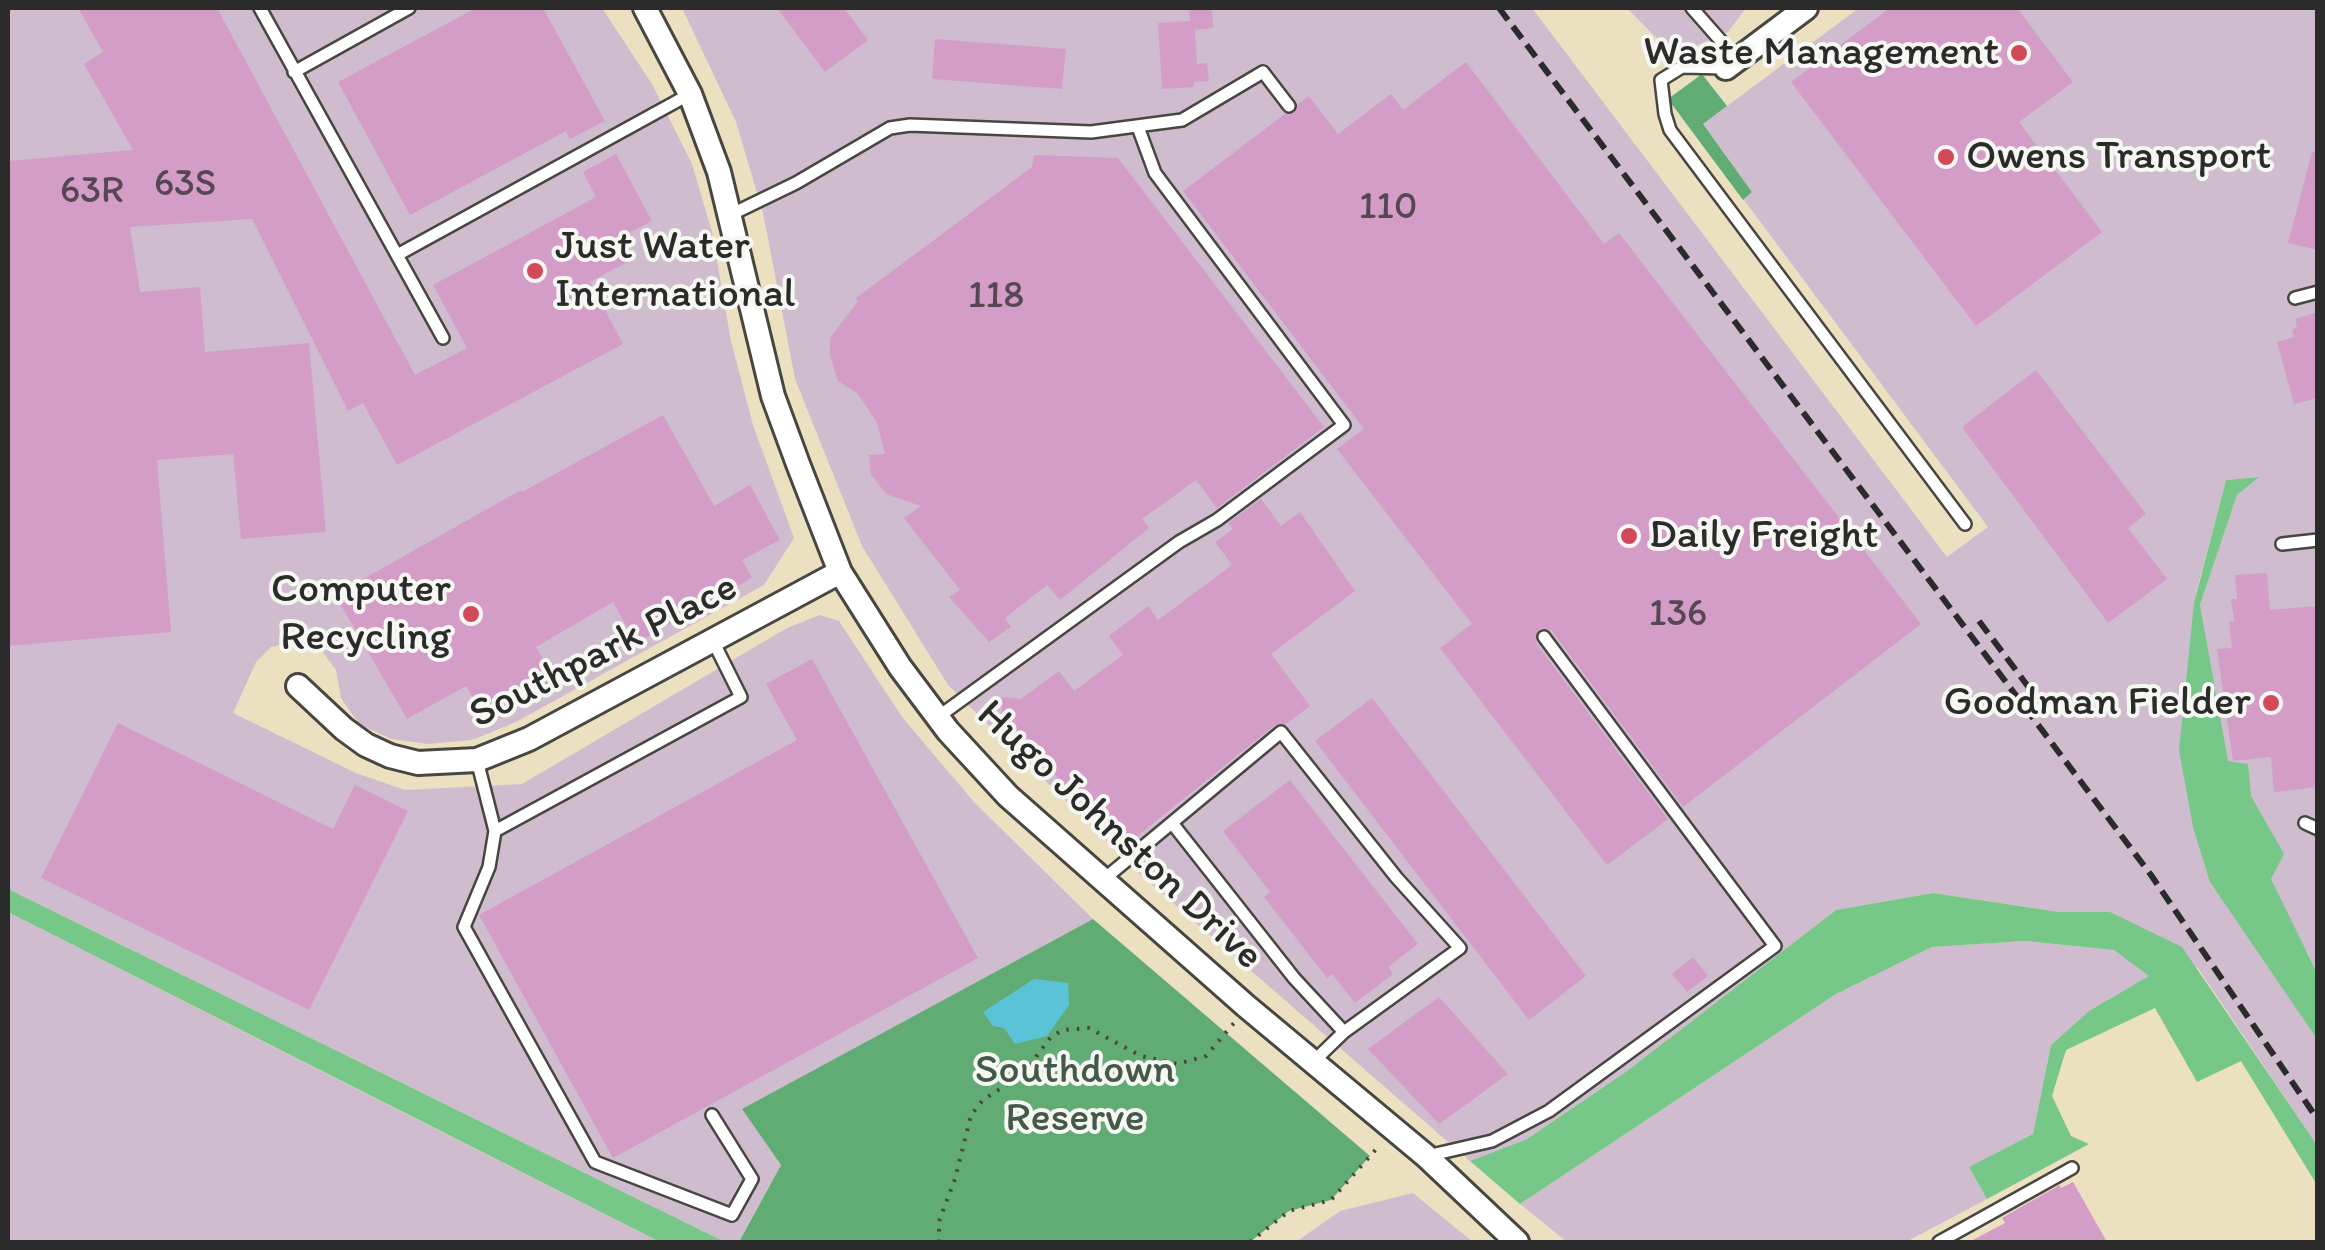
<!DOCTYPE html>
<style>
body{margin:0}
#map{position:relative;width:2325px;height:1250px;overflow:hidden;background:#ebe0c0;font-family:Itim,sans-serif}
canvas{display:block}
.frame{position:absolute;inset:0;border:10px solid #2b2b2b;pointer-events:none}
</style>
<div id="map">
<canvas width="2325" height="1250"></canvas>
<div class="frame"></div>
</div>
<script>
const ctx = document.querySelector('canvas').getContext('2d');
ctx.lineJoin = 'round';
function fillPath(path, color) {
  ctx.fillStyle = color;
  ctx.fill(path, 'evenodd');
}
function toPath(rows) {
  const path = new Path2D();
  for (const r of rows) {
    path.moveTo(r[0], r[1]);
    for (let i = 2; i < r.length; i += 2) path.lineTo(r[i], r[i + 1]);
  }
  return path;
}
function strokePath(path, color, width, dash) {
  ctx.strokeStyle = color;
  ctx.lineWidth = width;
  ctx.lineCap = dash ? 'butt' : 'round';
  ctx.setLineDash(dash || []);
  ctx.stroke(path);
}
function label(font, color, halo, rows, align = 'center') {
  ctx.font = font + ' Itim,sans-serif';
  ctx.lineWidth = 8;
  ctx.setLineDash([]);
  ctx.textBaseline = 'middle';
  ctx.strokeStyle = halo;
  ctx.fillStyle = color;
  for (const [text, x, y, turn = 0] of rows) {
    ctx.save();
    ctx.translate(x, y);
    ctx.rotate((+turn || 0) * Math.PI / 180);
    ctx.textAlign = isNaN(turn) ? turn : align;
    if (halo) ctx.strokeText(text, 0, 0);
    ctx.fillText(text, 0, 0);
    ctx.restore();
  }
}
const industrial = toPath([
 [8,8,602,8,652,84,692,164,712,232,731,341,753,425,794,538,764,585,516,722,472,740,428,744,391,739,359,724,341,698,336,670,321,650,296,642,271,647,256,662,233,713,356,773,405,790,522,784,787,628,820,615,839,621,902,717,974,802,1093,919,743,1109,781,1165,739,1242,725,1242,8,889],
 [682,8,1532,8,1947,557,1988,527,1744,200,1752,192,1703,124,1859,8,2317,8,2317,973,2305,948,2317,978,2317,1145,2198,968,2110,912,2059,912,1933,893,1836,910,1627,1071,1527,1139,1470,1161,1142,876,948,685,862,546,795,379,763,213,736,122],
 [2257,477,2237,495,2200,605,2207,651,2196,593,2226,480],
 [1627,8,1746,8,1728,32,1674,56],
 [8,912,410,1116,660,1242,8,1242],
 [2025,941,2114,950,2150,976,2089,1011,2051,1045,2033,1134,1970,1167,1987,1199,1906,1242,1567,1242,1520,1204,1836,994,1932,947],
 [1413,1193,1473,1242,1296,1242,1340,1211]
]);
const green = toPath([
 [2259,477,2237,495,2200,605,2228,761,2248,764,2251,796,2284,854,2271,879,2317,973,2317,1039,2210,882,2193,827,2179,750,2194,603,2226,480],
 [8,889,725,1242,660,1242,8,912],
 [1933,893,2059,912,2110,912,2182,947,2317,1145,2317,1185,2241,1061,2197,1082,2155,1008,2066,1050,2052,1096,2071,1136,2089,1144,1987,1199,1969,1167,2033,1134,2051,1045,2089,1011,2149,976,2114,950,2025,941,1932,947,1836,994,1520,1204,1470,1161,1527,1139,1627,1071,1836,910]
]);
const forest = toPath([
 [1702,74,1727,106,1703,124,1752,192,1743,200,1668,99],
 [1093,919,1370,1156,1331,1200,1289,1211,1250,1242,739,1242,781,1165,742,1109]
]);
const water = toPath([
 [1034,979,1068,983,1069,1005,1047,1036,1015,1044,1004,1028,993,1026,983,1012]
]);
const building = toPath([
 [78,8,217,8,415,375,467,348,433,285,596,197,583,172,616,154,652,221,619,238,631,260,590,282,623,344,397,465,363,403,348,411,252,219,130,227,140,292,200,287,205,352,309,343,326,532,241,539,233,454,157,460,171,632,8,646,8,161,133,150,84,64,103,52],
 [476,8,543,8,605,121,570,139,566,131,410,215,338,82],
 [777,8,844,8,868,40,825,72],
 [1189,8,1212,8,1213,28,1195,30,1197,64,1207,63,1209,81,1194,82,1194,87,1162,89,1158,23,1190,21],
 [1890,8,2017,8,2073,82,2019,122,2102,232,1976,326,1791,82],
 [935,39,1066,49,1062,89,932,79],
 [1466,62,1604,244,1619,233,1921,624,1683,807,1552,631,1544,628,1538,630,1536,643,1668,819,1607,865,1440,648,1472,624,1337,449,1364,429,1183,191,1285,114,1294,114,1298,104,1309,96,1338,134,1391,94,1403,110],
 [2312,152,2318,153,2318,250,2288,243],
 [1034,155,1118,158,1324,427,1217,508,1196,480,1142,519,1149,528,1060,600,1047,585,1005,618,1011,627,989,642,949,597,960,590,904,518,921,506,886,494,871,474,869,455,885,454,877,422,857,393,838,381,830,356,830,338,858,301,856,298,1032,167],
 [2318,312,2318,398,2294,404,2277,342,2294,337,2292,330,2297,327,2295,319],
 [2036,370,2146,514,2128,528,2167,579,2108,623,1962,427],
 [663,415,714,506,750,485,780,540,742,560,752,578,636,643,613,602,536,647,558,685,488,724,466,686,407,719,335,595,521,490,522,492],
 [1261,499,1281,526,1300,512,1355,591,1271,654,1310,706,1286,724,1275,725,1125,846,1085,794,1075,801,1035,748,1029,753,1002,717,1002,697,1021,699,1059,671,1074,691,1123,655,1109,636,1148,606,1158,620,1232,565,1215,542,1233,529,1228,523],
 [2267,573,2270,610,2318,606,2318,787,2274,792,2271,757,2233,761,2217,649,2232,648,2229,622,2234,621,2231,599,2237,599,2235,575],
 [812,659,978,958,613,1158,479,915,797,740,766,684],
 [1372,698,1586,976,1529,1020,1315,741],
 [118,723,333,829,355,785,408,811,309,1010,41,878],
 [1290,780,1418,944,1388,967,1393,974,1355,1003,1332,974,1327,978,1264,897,1270,892,1223,831],
 [1693,957,1708,976,1687,992,1672,974],
 [1439,997,1508,1074,1439,1124,1368,1049],
 [2073,1182,2107,1242,1969,1242,2005,1223,2002,1218,2014,1211,2060,1185,2061,1188]
]);
const path = toPath([
 [939,1242,939,1221,955,1179,971,1115,983,1100,1023,1074,1051,1037,1063,1030,1089,1028,1141,1056,1177,1064,1206,1056,1234,1023],
 [1250,1242,1289,1211,1331,1200,1379,1146]
]);
const service = toPath([
 [260,8,443,338],
 [1692,8,1721,41,1733,63],
 [1726,68,1682,67,1661,80,1665,114,1670,130,1965,524],
 [294,72,409,8],
 [730,215,796,183,890,128,910,125,1091,132,1182,120,1263,72,1289,106],
 [399,254,690,94],
 [2295,298,2318,292],
 [2282,544,2318,540],
 [938,717,1179,542,1217,520,1344,425,1155,173,1138,127],
 [477,760,495,831,489,867,464,927,595,1162,732,1215,752,1179,712,1115],
 [1172,823,1294,978,1344,1032],
 [2305,823,2318,829],
 [495,831,741,697,713,641],
 [1103,880,1281,732,1396,877,1460,948,1344,1032,1313,1062],
 [1427,1156,1492,1141,1549,1111,1775,946,1544,637],
 [1939,1242,2072,1168]
]);
const minor = toPath([
 [645,8,690,94,719,172,773,396,798,464,840,572,900,667,948,731,1008,796,1246,1006,1426,1156,1517,1242],
 [1726,68,1806,8],
 [298,686,344,729,366,745,390,756,418,763,477,760,529,739,840,572]
]);
const rail = toPath([
 [1499,8,2151,875,2318,1120],
 [1979,621,2045,709]
]);
const markers = [
 [2019,53,10,"#d1495b"],
 [1946,157,10,"#d1495b"],
 [535,271,10,"#d1495b"],
 [1629,536,10,"#d1495b"],
 [471,614,10,"#d1495b"],
 [2271,703,10,"#d1495b"]
];
const numberNames = [
 ["63S",185,185],
 ["63R",92,192],
 ["110",1388,208],
 ["118",996,297],
 ["136",1678,615]
];
const poiNames = [
 ["Waste Management",1999,53],
 ["Owens Transport",1966,157,"left"],
 ["Just Water",555,247,"left"],
 ["International",555,295,"left"],
 ["Daily Freight",1649,536,"left"],
 ["Computer",451,590],
 ["Recycling",451,638],
 ["Goodman Fielder",2251,703]
];
const streetNames = [
 ["Southpark Place",604,652,-27],
 ["Hugo Johnston Drive",1119,836,43]
];
const parkNames = [
 ["Southdown",1075,1071],
 ["Reserve",1075,1119]
];
fillPath(industrial, '#cfbdcf');
fillPath(green, '#77c788');
fillPath(forest, '#61ac74');
fillPath(water, '#5bc3d7');
fillPath(building, '#d39dc7');
strokePath(service, '#484641', 16);
strokePath(minor, '#484641', 28);
strokePath(path, '#484641', 4, [2.5, 8]);
strokePath(service, '#fff', 11);
strokePath(minor, '#fff', 22);
strokePath(rail, '#2b2b2b', 6, [15, 8]);
for (const [x, y, r, color] of markers) {
  const dot = new Path2D();
  dot.arc(x, y, r, 0, 2 * Math.PI);
  ctx.fillStyle = color;
  ctx.fill(dot);
  strokePath(dot, '#f6f6f2', 4);
}
label('38px', '#554852', null, numberNames);
label('42px', '#2b2b2b', '#f6f6f2', poiNames, 'right');
label('42px', '#2b2b2b', '#f6f6f2', streetNames);
label('42px', '#425a47', '#f6f6f2', parkNames);
</script>
